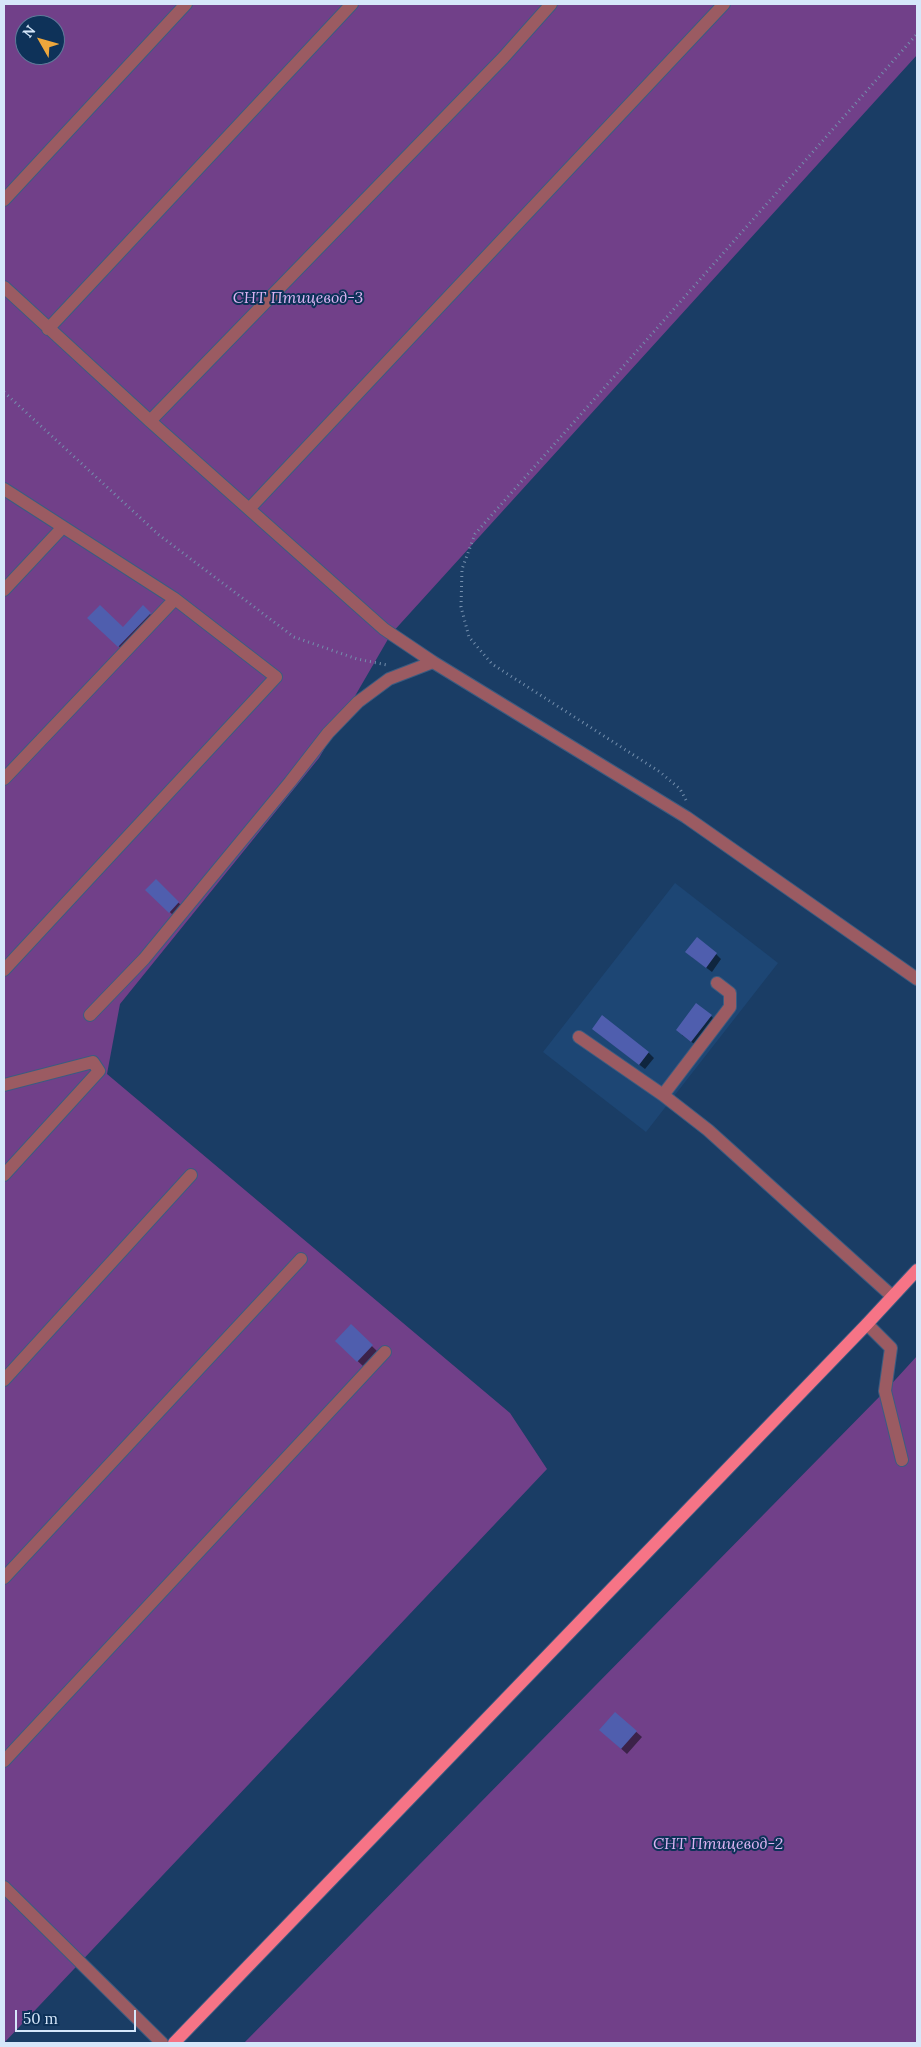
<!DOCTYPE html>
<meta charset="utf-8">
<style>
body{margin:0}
#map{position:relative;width:921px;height:2047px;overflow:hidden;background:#1a3d65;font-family:Lora,serif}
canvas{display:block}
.frame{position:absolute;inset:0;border:5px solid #d6e7fa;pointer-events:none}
.north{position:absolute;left:15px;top:15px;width:50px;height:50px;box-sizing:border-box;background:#0e3259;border:1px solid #5e7a99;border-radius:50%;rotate:308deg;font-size:14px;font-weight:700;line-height:20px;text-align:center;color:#d6e7fa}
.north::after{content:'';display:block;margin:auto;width:18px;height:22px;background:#eea73c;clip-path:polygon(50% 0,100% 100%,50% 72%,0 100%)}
.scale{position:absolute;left:15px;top:2010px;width:121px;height:22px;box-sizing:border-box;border:2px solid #d6e7fa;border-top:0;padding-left:6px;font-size:15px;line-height:18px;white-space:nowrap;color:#d6e7fa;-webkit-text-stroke:4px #0e3259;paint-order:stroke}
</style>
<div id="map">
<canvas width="921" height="2047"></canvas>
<div class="frame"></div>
<div class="north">N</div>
<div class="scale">50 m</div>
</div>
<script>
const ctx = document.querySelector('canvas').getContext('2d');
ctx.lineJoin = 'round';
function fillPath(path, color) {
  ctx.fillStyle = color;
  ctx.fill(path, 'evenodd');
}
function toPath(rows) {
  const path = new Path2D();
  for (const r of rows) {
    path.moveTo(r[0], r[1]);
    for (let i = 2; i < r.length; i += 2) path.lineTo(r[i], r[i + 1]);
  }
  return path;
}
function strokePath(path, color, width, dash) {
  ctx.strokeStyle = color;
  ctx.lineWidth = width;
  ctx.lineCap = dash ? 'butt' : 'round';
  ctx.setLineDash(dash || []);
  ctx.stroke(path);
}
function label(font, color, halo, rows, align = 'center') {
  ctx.font = font + ' Lora,serif';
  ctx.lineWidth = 4;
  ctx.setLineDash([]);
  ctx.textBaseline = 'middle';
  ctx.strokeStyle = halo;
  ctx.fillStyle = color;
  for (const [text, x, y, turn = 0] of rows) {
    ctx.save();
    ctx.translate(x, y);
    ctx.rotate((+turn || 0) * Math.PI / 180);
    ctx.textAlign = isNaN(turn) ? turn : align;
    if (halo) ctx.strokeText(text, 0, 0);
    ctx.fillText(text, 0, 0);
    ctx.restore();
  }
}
const built = toPath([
 [675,883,778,963,646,1132,543,1052]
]);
const green = toPath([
 [4,4,917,4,917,55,391,634,319,758,120,1004,107,1074,510,1413,547,1469,4,2043],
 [25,25,55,25,55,55,25,55],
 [917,1356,917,2043,244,2043,885,1391]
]);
const shadow = toPath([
 [143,607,158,622,127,654,89,618,123,628],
 [156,881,184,908,175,917,147,890],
 [716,954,721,959,712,972,692,957],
 [711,1016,716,1021,697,1046,682,1035],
 [599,1034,648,1052,654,1058,645,1069],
 [351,1326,377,1351,363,1366,336,1341],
 [615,1713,642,1737,627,1754,606,1735]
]);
const building = toPath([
 [100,605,123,627,143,605,151,613,118,647,87,618],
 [156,879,179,902,169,913,145,890],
 [697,937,717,953,706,968,685,952],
 [696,1003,712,1015,691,1042,676,1030],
 [602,1015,649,1052,639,1065,592,1029],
 [351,1324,373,1345,357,1362,335,1341],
 [615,1712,637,1731,621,1749,599,1730]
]);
const path = toPath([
 [4,392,159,535,294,637,357,659,387,665],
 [686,800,680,789,660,772,492,664,469,637,461,607,462,569,475,534,917,34]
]);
const minor = toPath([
 [4,200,186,4],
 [4,287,150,421,384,629,433,662,686,817,917,979],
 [48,329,352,4],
 [150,421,503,58,551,4],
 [4,489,175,599,276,677,4,970],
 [249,509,724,4],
 [4,590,63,527],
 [4,779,175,599],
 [90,1015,144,959,290,782,328,733,358,702,389,679,433,662],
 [579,1037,663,1095,708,1130,892,1296],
 [4,1085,93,1062,99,1071,4,1175],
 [663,1095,730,1007,730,993,717,983],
 [867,1324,891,1348,885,1391,902,1460],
 [4,1380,191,1175],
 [4,1578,301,1259],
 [4,1761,385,1352],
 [4,1887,162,2043]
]);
const major = toPath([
 [174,2043,867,1324,917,1270]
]);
const parkNames = [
 ["СНТ Птицевод-3",298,298],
 ["СНТ Птицевод-2",718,1844]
];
fillPath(built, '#1d4674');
fillPath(green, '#714089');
fillPath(shadow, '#0007');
fillPath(building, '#4f5eae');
strokePath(minor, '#3c5c80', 14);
strokePath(major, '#3c5c80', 14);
strokePath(path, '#748fad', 3, [1, 4]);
strokePath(minor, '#9b5b62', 12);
strokePath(major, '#f67486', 12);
label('italic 16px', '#dcb4f2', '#0e3259', parkNames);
</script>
